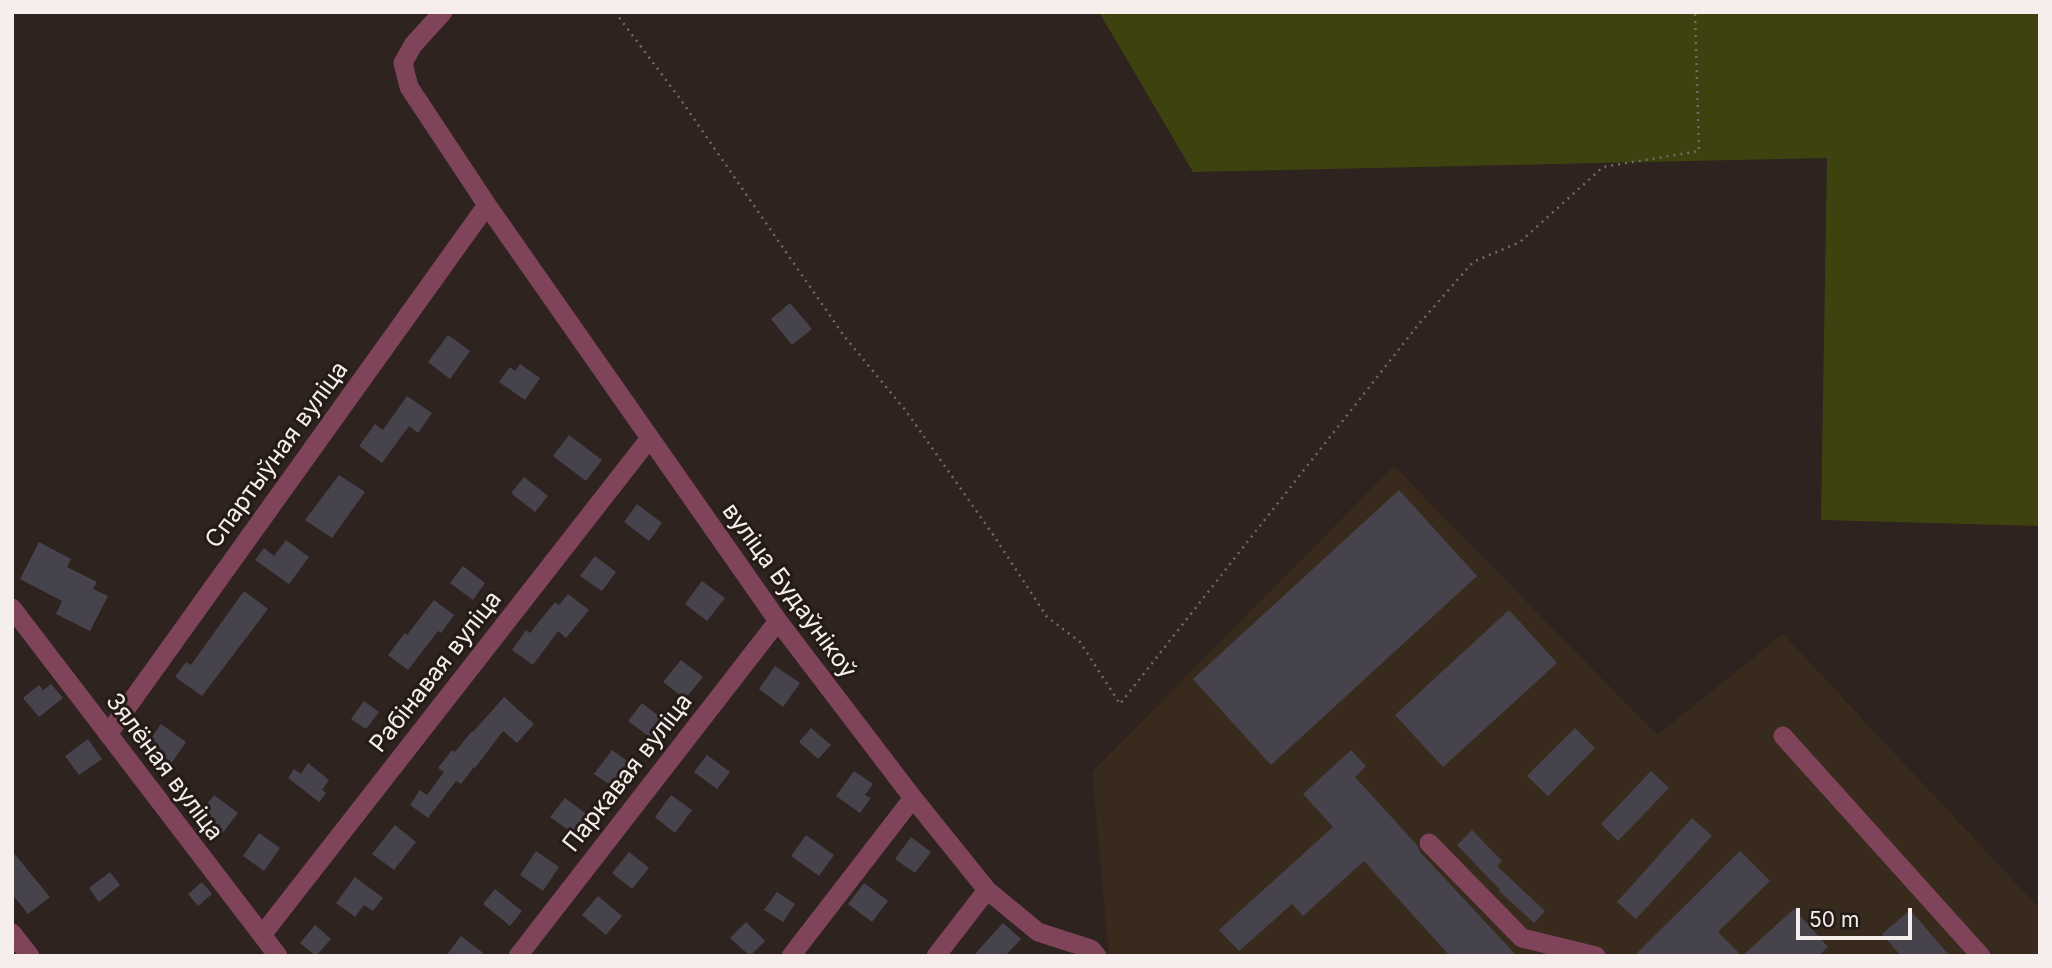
<!DOCTYPE html>
<meta charset="utf-8">
<style>
body{margin:0}
#map{position:relative;width:2052px;height:968px;overflow:hidden;background:#2e231f;font-family:Inter,sans-serif}
canvas{display:block}
.frame{position:absolute;inset:0;border:14px solid #f6eeec;pointer-events:none}
.scale{position:absolute;left:1796px;top:908px;width:116px;height:32px;box-sizing:border-box;border:4px solid #f6eeec;border-top:0;padding-left:9px;font-size:21px;line-height:24px;white-space:nowrap;color:#f6eeec;-webkit-text-stroke:5px #241a16;paint-order:stroke}
</style>
<div id="map">
<canvas width="2052" height="968"></canvas>
<div class="frame"></div>
<div class="scale">50 m</div>
</div>
<script>
const ctx = document.querySelector('canvas').getContext('2d');
ctx.lineJoin = 'round';
function fillPath(path, color) {
  ctx.fillStyle = color;
  ctx.fill(path, 'evenodd');
}
function toPath(rows) {
  const path = new Path2D();
  for (const r of rows) {
    path.moveTo(r[0], r[1]);
    for (let i = 2; i < r.length; i += 2) path.lineTo(r[i], r[i + 1]);
  }
  return path;
}
function strokePath(path, color, width, dash) {
  ctx.strokeStyle = color;
  ctx.lineWidth = width;
  ctx.lineCap = dash ? 'butt' : 'round';
  ctx.setLineDash(dash || []);
  ctx.stroke(path);
}
function label(font, color, halo, rows, align = 'center') {
  ctx.font = font + ' Inter,sans-serif';
  ctx.lineWidth = 6;
  ctx.setLineDash([]);
  ctx.textBaseline = 'middle';
  ctx.strokeStyle = halo;
  ctx.fillStyle = color;
  for (const [text, x, y, turn = 0] of rows) {
    ctx.save();
    ctx.translate(x, y);
    ctx.rotate((+turn || 0) * Math.PI / 180);
    ctx.textAlign = isNaN(turn) ? turn : align;
    if (halo) ctx.strokeText(text, 0, 0);
    ctx.fillText(text, 0, 0);
    ctx.restore();
  }
}
const industrial = toPath([
 [1394,466,1657,735,1783,634,2040,909,2040,956,1109,956,1092,772]
]);
const green = toPath([
 [1099,12,2040,12,2040,526,1821,520,1827,158,1193,172]
]);
const building = toPath([
 [790,303,812,329,792,345,771,319],
 [448,335,470,351,450,379,428,362],
 [520,364,540,378,525,400,499,382,510,367,515,371],
 [407,396,432,413,418,433,409,426,382,463,359,446,375,424,383,430],
 [569,435,602,460,586,481,553,456],
 [339,475,365,492,332,538,305,520],
 [524,477,548,496,535,512,511,493],
 [1399,490,1477,576,1271,765,1193,679],
 [637,504,662,523,649,541,624,522],
 [286,540,309,557,289,584,255,560,264,548,274,556],
 [39,542,71,559,67,567,97,582,93,589,108,596,90,631,56,614,62,601,20,579],
 [595,556,616,572,602,591,580,576],
 [463,566,485,583,473,600,450,583],
 [702,581,725,598,707,621,685,604],
 [244,591,268,609,202,696,175,677,186,662,191,665],
 [568,594,589,610,566,638,558,631,533,665,512,650,526,630,530,633,555,602,559,605],
 [434,600,454,615,441,633,438,631,408,670,388,655,405,633,407,635],
 [1509,610,1557,663,1443,767,1395,715],
 [681,660,703,677,685,699,663,682],
 [775,666,800,683,783,707,759,689],
 [51,684,63,698,39,717,23,698,39,685,43,690],
 [504,697,534,724,517,743,503,731,475,768,474,767,461,784,456,781,428,818,410,805,420,790,427,795,444,772,438,768,452,750,455,752,472,731,473,732],
 [364,701,379,712,366,729,351,719],
 [642,703,665,721,652,739,628,721],
 [161,724,186,742,171,764,146,745],
 [811,728,831,745,818,759,799,742],
 [1575,728,1595,748,1548,796,1527,776],
 [88,739,102,759,79,775,65,756],
 [612,750,633,765,616,789,594,774],
 [1351,750,1366,766,1355,777,1417,845,1420,852,1517,956,1450,956,1364,861,1303,916,1292,904,1239,951,1219,930,1333,827,1303,794],
 [707,755,730,772,717,789,694,772],
 [308,763,329,780,322,790,326,793,319,802,288,778,294,769,301,774],
 [854,771,873,784,865,795,871,798,860,813,836,796],
 [1651,771,1669,788,1618,841,1601,824],
 [214,795,238,813,218,839,201,826,207,818,200,813],
 [671,795,692,810,675,833,655,817],
 [565,798,592,818,578,837,550,817],
 [1692,818,1712,836,1636,919,1617,902],
 [395,825,416,842,394,870,372,854],
 [1472,830,1502,861,1497,866,1545,911,1534,923,1499,891,1500,890,1457,845],
 [259,833,280,848,264,871,243,856],
 [806,835,834,855,819,876,791,856],
 [911,837,931,852,915,873,895,859],
 [12,851,50,897,28,914,12,894],
 [536,851,559,867,543,891,520,875],
 [1740,851,1770,881,1718,932,1742,956,1634,956],
 [629,852,649,868,632,889,612,873],
 [110,872,120,885,99,902,89,888],
 [355,877,383,898,373,911,364,905,355,917,336,903],
 [202,882,212,894,198,906,188,894],
 [864,883,888,901,872,922,848,904],
 [495,889,522,911,510,926,483,904],
 [777,892,795,904,783,922,764,910],
 [598,896,622,916,606,935,582,915],
 [1794,909,1828,947,1818,956,1742,956],
 [1910,910,1950,956,1901,956,1882,934],
 [746,922,765,941,750,956,730,938],
 [1003,923,1021,939,1005,956,973,956],
 [315,925,331,939,316,956,300,943],
 [461,936,487,956,446,956]
]);
const path = toPath([
 [615,12,681,100,844,336,906,411,994,536,1047,617,1080,642,1120,704,1418,325,1473,262,1520,242,1603,167,1699,151,1695,12]
]);
const minor = toPath([
 [443,12,413,45,403,63,409,87,487,205,778,621,913,798,987,890,1038,932,1091,949,1097,956],
 [12,608,278,956],
 [108,734,487,205],
 [1783,736,1981,956],
 [1429,843,1522,938,1596,956],
 [12,933,30,956],
 [262,935,650,438],
 [518,956,778,621],
 [791,956,913,798],
 [936,956,987,890]
]);
const streetNames = [
 ["Спартыўная вуліца",277,455,-54],
 ["вуліца Будаўнікоў",789,591,54],
 ["Рабінавая вуліца",436,672,-52],
 ["Зялёная вуліца",164,767,53],
 ["Паркавая вуліца",628,773,-52]
];
fillPath(industrial, '#382b1d');
fillPath(green, '#3d420f');
fillPath(building, '#47434d');
strokePath(path, '#736966', 2.5, [2, 5]);
strokePath(minor, '#7f445a', 19);
label('24px', '#f6eeec', '#241a16', streetNames);
</script>
